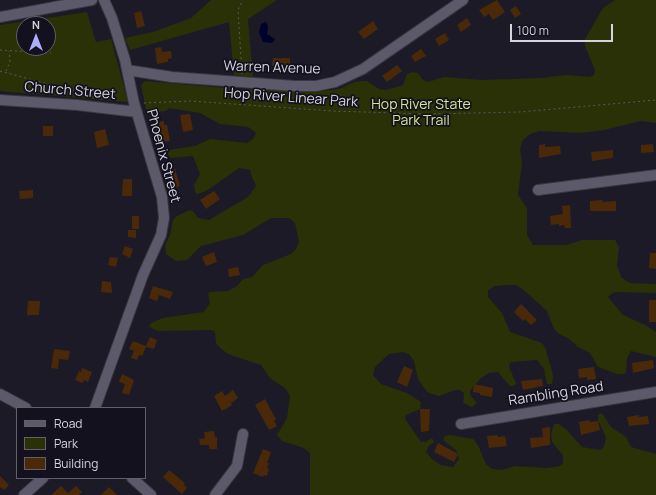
<!DOCTYPE html>
<style>
body{margin:0}
#map{position:relative;width:656px;height:495px;overflow:hidden;background:#1c1a27;font-family:Manrope,sans-serif}
canvas{display:block}
.legend{position:absolute;left:16px;top:407px;width:130px;height:72px;box-sizing:border-box;background:#13111e;border:1px solid #615f6a;margin:0;padding:5px 7px;list-style:none;font-size:12px;color:#d5d3dd}
.legend li{display:flex;align-items:center;gap:8px;height:20px}
.legend b{width:20px;border:1px solid #615f6a}
.north{position:absolute;left:16px;top:16px;width:40px;height:40px;box-sizing:border-box;background:#13111e;border:1px solid #615f6a;border-radius:50%;rotate:0deg;font-size:11px;font-weight:700;line-height:16px;text-align:center;color:#d5d3dd}
.north::after{content:'';display:block;margin:auto;width:14px;height:18px;background:#abaffb;clip-path:polygon(50% 0,100% 100%,50% 72%,0 100%)}
.scale{position:absolute;left:510px;top:24px;width:103px;height:18px;box-sizing:border-box;border:2px solid #d5d3dd;border-top:0;padding-left:5px;font-size:12px;line-height:14px;white-space:nowrap;color:#d5d3dd;-webkit-text-stroke:3px #13111e;paint-order:stroke}
</style>
<div id="map">
<canvas width="656" height="495"></canvas>
<ul class="legend">
<li><b style="height:5px;background:#5c5a6a"></b>Road</li>
<li><b style="height:11px;background:#2a3106"></b>Park</li>
<li><b style="height:11px;background:#4a2909"></b>Building</li>
</ul>
<div class="north">N</div>
<div class="scale">100 m</div>
</div>
<script>
const ctx = document.querySelector('canvas').getContext('2d');
ctx.lineJoin = 'round';
function fillPath(path, color) {
  ctx.fillStyle = color;
  ctx.fill(path, 'evenodd');
}
function toPath(rows) {
  const path = new Path2D();
  for (const r of rows) {
    path.moveTo(r[0], r[1]);
    for (let i = 2; i < r.length; i += 2) path.lineTo(r[i], r[i + 1]);
  }
  return path;
}
function strokePath(path, color, width, dash) {
  ctx.strokeStyle = color;
  ctx.lineWidth = width;
  ctx.lineCap = dash ? 'butt' : 'round';
  ctx.setLineDash(dash || []);
  ctx.stroke(path);
}
function label(font, color, halo, rows, align = 'center') {
  ctx.font = font + ' Manrope,sans-serif';
  ctx.lineWidth = 3.5;
  ctx.setLineDash([]);
  ctx.textBaseline = 'middle';
  ctx.strokeStyle = halo;
  ctx.fillStyle = color;
  for (const [text, x, y, turn = 0] of rows) {
    ctx.save();
    ctx.translate(x, y);
    ctx.rotate((+turn || 0) * Math.PI / 180);
    ctx.textAlign = isNaN(turn) ? turn : align;
    if (halo) ctx.strokeText(text, 0, 0);
    ctx.fillText(text, 0, 0);
    ctx.restore();
  }
}
const green = toPath([
 [211,0,277,0,248,19,253,77,234,75,229,22,130,50,125,38,153,32,191,18],
 [615,0,656,0,656,123,641,121,604,130,581,133,539,131,530,134,522,141,520,149,522,163,518,195,527,208,527,235,533,245,567,245,582,240,615,240,619,247,617,266,622,278,630,283,656,284,656,293,614,292,608,297,623,315,645,325,656,332,656,357,631,351,627,358,626,372,624,374,617,374,598,367,590,353,578,347,568,338,559,334,554,329,547,311,525,291,516,285,507,285,495,286,488,290,488,297,502,313,510,332,542,343,545,347,553,375,552,384,547,384,544,369,537,360,512,362,510,363,509,367,516,383,515,385,510,386,498,372,489,373,481,378,470,391,470,395,477,403,472,407,463,403,464,393,460,390,455,390,439,396,427,392,418,379,414,361,409,354,403,352,389,354,375,367,373,375,381,384,407,393,421,402,420,409,406,415,405,419,421,442,426,442,432,438,434,442,428,447,426,452,432,459,441,465,453,467,459,459,456,450,443,440,445,436,450,435,473,439,478,445,486,464,492,469,502,470,515,466,547,468,560,466,563,463,563,455,552,442,551,434,554,424,559,424,566,429,582,447,600,450,604,447,606,437,598,420,598,415,602,413,611,427,626,437,631,447,656,454,656,495,310,495,310,453,304,448,282,441,277,435,287,418,290,396,285,388,270,378,261,365,228,354,224,351,216,344,215,332,213,330,158,331,149,327,151,323,163,318,204,312,210,303,208,294,210,292,228,291,237,286,243,279,252,277,263,265,291,254,296,249,299,242,295,223,289,218,271,218,243,235,201,246,187,260,176,261,166,254,165,245,170,235,173,220,177,216,190,210,194,212,198,218,209,220,248,197,256,186,250,172,251,170,239,168,206,191,197,194,195,192,194,185,200,174,193,156,170,158,168,154,169,150,195,146,210,139,247,143,253,139,256,133,248,127,220,124,200,113,169,108,166,111,152,112,146,109,141,85,145,81,248,90,261,88,321,91,339,89,354,82,363,81,367,81,379,89,386,90,403,85,407,74,412,72,418,73,423,80,428,82,444,77,482,80,541,78,566,75,590,77,594,75,595,70,585,46,585,39,603,8],
 [87,12,96,42,111,39,128,102,0,91,0,25],
 [24,24,48,24,48,48,24,48]
]);
const water = toPath([
 [266,22,268,26,267,34,275,39,272,43,263,42,259,32,261,24]
]);
const building = toPath([
 [497,0,505,12,493,20,489,14,484,17,479,10],
 [516,6,521,14,515,18,510,10],
 [141,11,145,26,137,28,134,13],
 [467,18,471,25,461,32,457,25],
 [373,21,378,29,364,39,358,32],
 [445,33,449,40,439,46,435,39],
 [161,47,162,52,171,51,172,58,168,59,168,62,157,64,155,48],
 [421,49,426,56,415,62,411,56],
 [273,58,290,58,290,67,272,66],
 [397,65,402,71,387,82,382,76],
 [190,114,193,130,183,132,180,115],
 [164,121,164,125,167,125,170,141,159,143,154,123],
 [43,126,53,126,53,136,43,136],
 [105,129,109,145,97,148,94,132],
 [545,144,545,147,560,146,561,154,539,158,539,145],
 [653,144,654,152,641,153,641,145],
 [613,150,613,158,592,161,591,152],
 [175,169,180,186,172,189,167,171],
 [123,179,132,179,132,196,122,196],
 [33,190,33,198,20,199,19,191],
 [214,191,220,199,206,209,200,200],
 [602,200,603,202,616,201,616,211,590,211,590,201],
 [570,205,571,228,565,228,564,225,559,226,559,224,551,225,550,216,563,214,562,206],
 [132,216,139,216,139,229,132,229],
 [128,230,136,230,136,238,128,237],
 [125,246,133,249,130,258,122,254],
 [214,252,217,262,206,266,202,257],
 [650,253,656,253,656,269,649,268],
 [110,257,118,258,116,267,108,265],
 [238,267,240,275,229,277,228,269],
 [102,281,111,282,112,293,101,292],
 [153,286,173,292,170,299,159,295,157,301,149,298],
 [649,300,656,300,656,322,649,322],
 [28,301,40,301,39,315,27,315],
 [521,304,537,320,531,325,525,319,523,321,514,312],
 [150,337,157,340,154,349,146,347,142,356,139,355,137,360,131,358,134,351,129,349,133,341,146,346],
 [54,349,70,351,68,360,59,359,58,369,51,368],
 [653,360,654,368,633,373,632,363],
 [404,366,413,370,407,387,397,382],
 [594,367,596,379,587,380,587,377,579,378,578,369],
 [82,368,92,372,88,382,84,380,83,383,75,380,79,371,81,372],
 [122,374,134,380,129,395,122,393,125,384,119,382],
 [542,379,543,386,523,390,521,381],
 [474,384,493,388,492,397,480,395,480,393,473,392],
 [233,390,238,398,231,403,232,405,222,411,214,396,222,391,225,396],
 [265,399,276,419,274,421,277,426,269,430,255,405],
 [420,409,430,409,429,431,421,432],
 [639,415,639,417,648,416,649,424,629,426,627,417],
 [589,420,590,422,598,421,600,430,581,435,579,422],
 [550,427,550,445,531,448,530,438,543,437,542,428],
 [214,431,215,437,217,437,217,449,209,449,209,445,200,445,199,439,205,438,204,432],
 [497,435,498,437,505,436,507,446,489,448,487,436],
 [438,443,458,454,454,462,434,452],
 [263,449,271,452,267,463,269,463,267,468,269,469,267,476,264,475,263,477,253,473],
 [169,470,185,483,184,485,187,488,182,494,163,477],
 [0,476,9,485,4,490,0,487],
 [61,486,68,493,76,486,82,492,79,495,51,495],
 [109,487,117,495,101,495]
]);
const path = toPath([
 [17,43,24,46],
 [28,48,36,51],
 [0,50,51,53],
 [0,71,103,99],
 [6,71,10,62,9,51],
 [242,74,238,10,243,0],
 [144,103,191,101,332,111,428,114,520,112,656,100]
]);
const minor = toPath([
 [0,17,92,0],
 [127,70,172,77,295,86,316,86,335,82,363,69,463,0],
 [0,100,77,105,137,112],
 [538,190,656,175],
 [0,394,26,408],
 [95,408,143,275,161,235,164,218,162,197,134,103,125,60,112,18,104,0],
 [461,424,656,392],
 [132,478,151,495],
 [24,495,43,478],
 [215,495,237,466,243,434]
]);
const streetNames = [
 ["Warren Avenue",272,68,2],
 ["Church Street",70,91,5],
 ["Hop River Linear Park",291,98,4],
 ["Phoenix Street",163,156,75],
 ["Rambling Road",556,394,-9]
];
const parkNames = [
 ["Hop River State",421,105],
 ["Park Trail",421,121]
];
fillPath(green, '#2a3106');
fillPath(water, '#000228');
fillPath(building, '#4a2909');
strokePath(minor, '#383641', 12);
strokePath(path, '#5a5864', 1, [2, 3]);
strokePath(minor, '#5c5a6a', 10);
label('14px', '#d5d3dd', '#13111e', streetNames);
label('14px', '#d3e690', '#13111e', parkNames);
</script>
